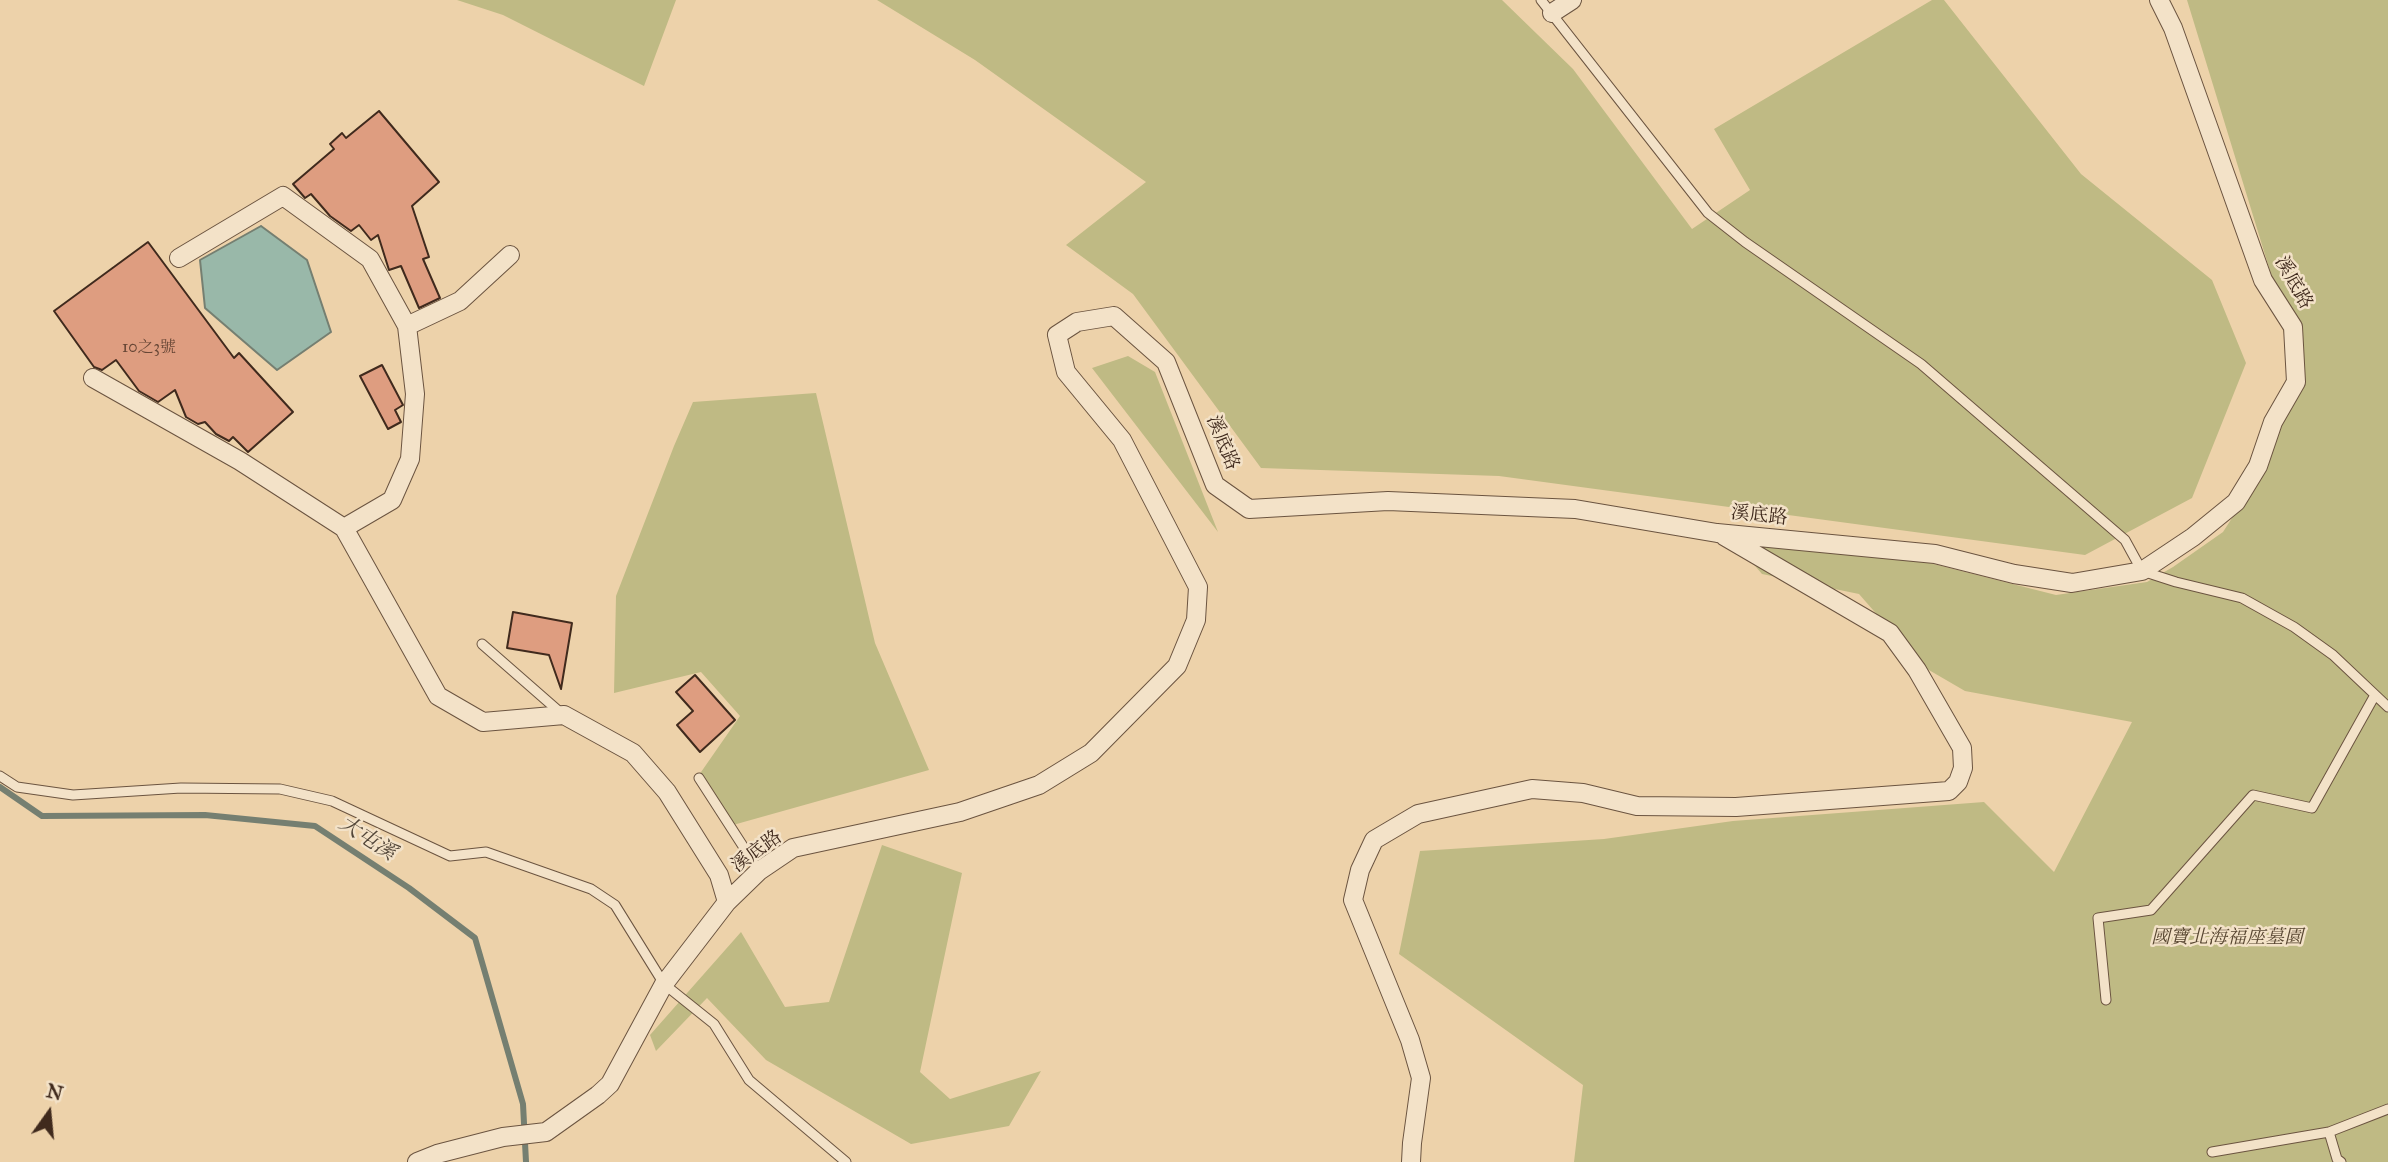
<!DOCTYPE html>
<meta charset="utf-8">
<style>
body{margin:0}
#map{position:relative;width:2388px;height:1162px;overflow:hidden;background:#edd2aa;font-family:"IM FELL Great Primer",serif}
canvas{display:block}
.north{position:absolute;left:14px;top:1078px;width:70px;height:70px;-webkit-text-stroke:5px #f3e2c8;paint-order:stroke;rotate:15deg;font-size:19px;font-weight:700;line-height:28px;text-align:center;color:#402a1d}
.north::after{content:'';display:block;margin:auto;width:24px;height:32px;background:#402a1d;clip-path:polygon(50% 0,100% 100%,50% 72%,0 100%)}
</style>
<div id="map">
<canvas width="2388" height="1162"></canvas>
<div class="north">N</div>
</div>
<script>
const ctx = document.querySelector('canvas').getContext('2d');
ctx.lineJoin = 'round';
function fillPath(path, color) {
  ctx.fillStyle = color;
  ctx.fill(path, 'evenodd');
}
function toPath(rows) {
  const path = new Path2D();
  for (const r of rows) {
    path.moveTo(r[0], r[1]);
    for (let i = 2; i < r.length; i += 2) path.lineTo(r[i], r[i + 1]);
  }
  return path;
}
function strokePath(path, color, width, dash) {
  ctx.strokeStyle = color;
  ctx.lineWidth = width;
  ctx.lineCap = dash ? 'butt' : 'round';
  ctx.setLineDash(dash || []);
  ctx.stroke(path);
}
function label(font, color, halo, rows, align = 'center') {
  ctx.font = font + ' "IM FELL Great Primer","Noto Serif TC",serif';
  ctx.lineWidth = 5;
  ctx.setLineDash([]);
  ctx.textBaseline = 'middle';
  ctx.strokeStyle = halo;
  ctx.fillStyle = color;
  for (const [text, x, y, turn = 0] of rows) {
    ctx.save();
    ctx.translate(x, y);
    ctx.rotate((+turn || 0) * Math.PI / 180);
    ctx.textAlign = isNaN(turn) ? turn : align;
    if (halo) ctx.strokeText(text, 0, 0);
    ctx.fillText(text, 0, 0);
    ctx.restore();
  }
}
const green = toPath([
 [457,0,676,0,644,86,503,15],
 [877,0,1502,0,1573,69,1692,229,1750,190,1714,129,1932,0,1944,0,2081,174,2212,280,2246,363,2192,498,2085,555,1499,476,1261,468,1133,294,1066,245,1146,182,975,60],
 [2187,0,2388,0,2388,1162,1574,1162,1583,1085,1399,954,1420,851,1604,839,1733,821,1984,802,2054,872,2132,722,1965,691,1922,666,1859,594,1762,574,1731,538,1902,556,2056,595,2147,582,2173,567,2223,532,2261,473,2290,364,2274,284],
 [1128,356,1155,372,1218,532,1092,368],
 [816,393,875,643,929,770,733,825,699,775,740,716,701,672,614,693,616,596,674,446,693,402],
 [882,845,962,873,920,1072,950,1099,1041,1071,1009,1126,911,1144,766,1060,707,998,656,1051,650,1035,741,932,785,1007,829,1002]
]);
const water = toPath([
 [261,226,307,260,331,332,277,370,205,308,200,260,261,226]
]);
const stream = toPath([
 [0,787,42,816,205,815,315,826,409,888,475,938,523,1104,526,1162]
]);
const building = toPath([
 [379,111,439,182,412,206,429,257,423,259,440,298,419,308,401,266,389,270,378,235,371,240,359,225,351,231,330,216,311,194,305,198,293,184,334,149,330,144,342,133,346,138,379,111],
 [148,242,234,358,239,353,293,412,248,452,233,437,229,441,216,434,205,422,198,424,186,417,175,390,158,402,139,391,116,360,102,370,94,367,54,311,148,242],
 [382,365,403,405,395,410,401,422,388,429,360,376,382,365],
 [513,612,572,623,561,689,549,655,507,648,513,612],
 [695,675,735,720,700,752,677,725,693,711,676,692,695,675]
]);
const lane = toPath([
 [1541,0,1708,213,1745,242,1921,364,2125,540,2142,571,2176,582,2242,598,2294,627,2333,655,2388,707],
 [482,644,562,714],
 [0,776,17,787,73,795,181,788,280,789,332,801,450,856,486,852,591,889,615,905,664,984,714,1024,749,1080,846,1162],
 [699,778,759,871],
 [2106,1000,2098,918,2151,910,2253,795,2312,808,2375,695],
 [2212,1152,2329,1132],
 [2341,1162,2337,1159,2329,1132,2388,1109]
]);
const street = toPath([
 [1552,13,1572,0],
 [179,258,283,196,370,259,407,326,415,394,410,459,392,500,344,528],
 [407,326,460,301,510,255],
 [93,378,240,461,344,528,438,696,483,722,564,715,633,753,667,792,719,875,727,902],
 [417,1162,437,1154,503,1137,546,1132,598,1095,610,1084,664,984,727,902,759,871,793,848,960,812,1039,785,1091,753,1177,666,1196,620,1198,587,1122,440,1066,372,1057,335,1077,322,1114,316,1166,362,1215,485,1249,509,1388,501,1575,509,1717,533,1935,554,2014,574,2072,583,2142,571,2193,537,2236,502,2258,466,2273,422,2296,382,2293,327,2263,280,2173,28,2159,0],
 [1411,1162,1412,1143,1421,1078,1410,1040,1353,900,1360,870,1374,840,1418,814,1532,789,1583,793,1637,806,1736,807,1949,791,1958,782,1963,768,1962,748,1917,670,1890,633,1724,536]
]);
const numberNames = [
 ["10之3號",149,348]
];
const streetNames = [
 ["溪底路",2293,283,61],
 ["溪底路",1222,443,68],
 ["溪底路",1759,516,6],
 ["溪底路",757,852,-36]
];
const parkNames = [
 ["國寶北海福座墓園",2227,938]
];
const waterNames = [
 ["大屯溪",367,839,33]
];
fillPath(green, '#bfba84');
fillPath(water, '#99b8a9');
strokePath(water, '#757f71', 2);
strokePath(stream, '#757f71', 6);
fillPath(building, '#de9d80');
strokePath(building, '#402a1d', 2);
strokePath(lane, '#6b5440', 11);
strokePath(street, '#6b5440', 20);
strokePath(lane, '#f3e2c8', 9);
strokePath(street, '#f3e2c8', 18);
label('16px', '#684736', null, numberNames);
label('19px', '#402a1d', '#f3e2c8', streetNames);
label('italic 19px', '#594732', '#f3e2c8', parkNames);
label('italic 21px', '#524639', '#f3e2c8', waterNames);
</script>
